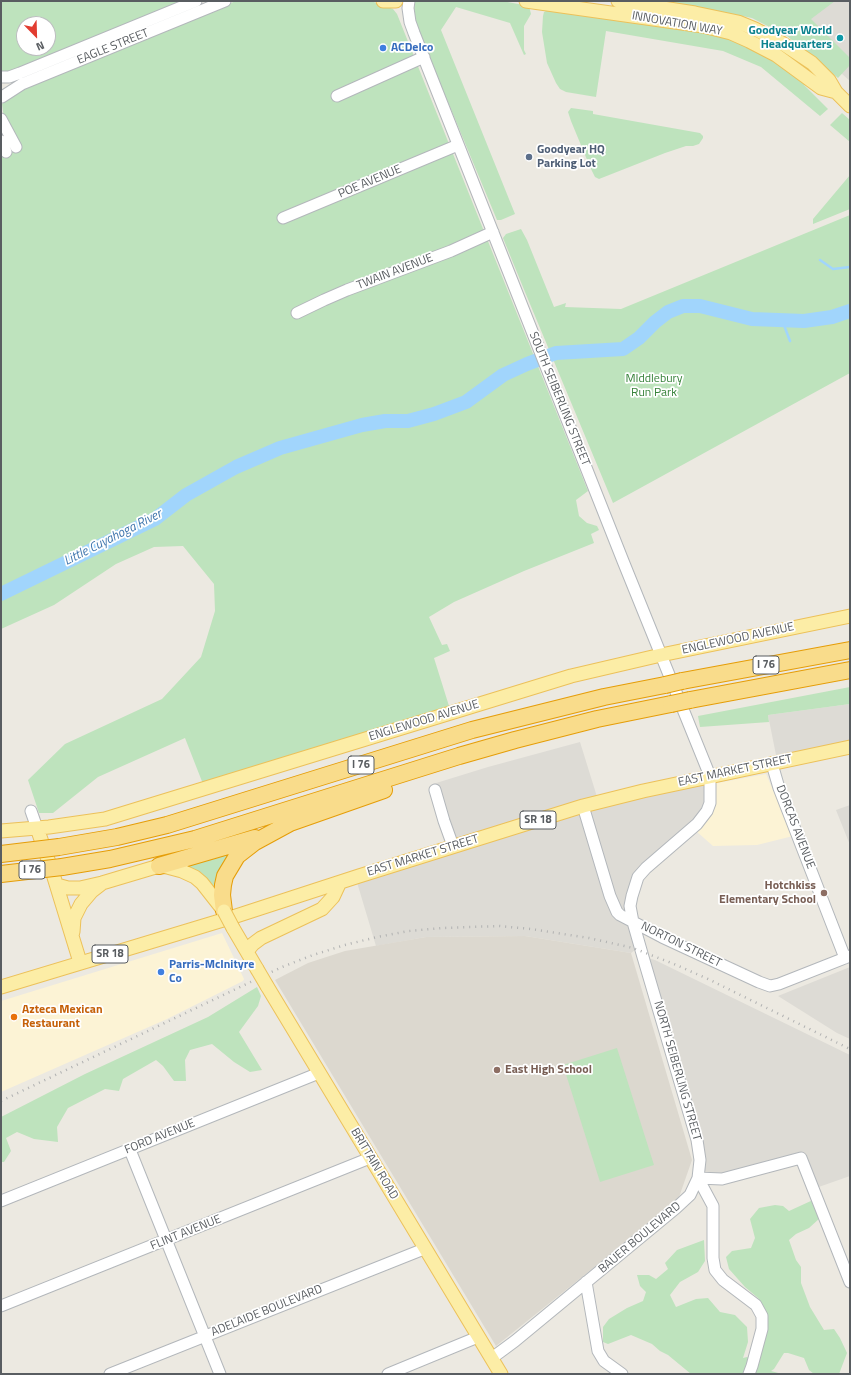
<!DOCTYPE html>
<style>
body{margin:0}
#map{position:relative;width:851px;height:1375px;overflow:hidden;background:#ece9e1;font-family:"Titillium Web",sans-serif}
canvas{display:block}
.frame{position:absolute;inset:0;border:2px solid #595d61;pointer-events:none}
.north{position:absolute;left:16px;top:16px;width:40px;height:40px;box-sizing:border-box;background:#fff;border:1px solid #bdbec0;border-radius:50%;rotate:157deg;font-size:11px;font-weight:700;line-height:16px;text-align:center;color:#595d61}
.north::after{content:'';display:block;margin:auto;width:14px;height:18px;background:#e23c30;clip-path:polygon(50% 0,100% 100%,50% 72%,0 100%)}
</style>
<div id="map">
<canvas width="851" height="1375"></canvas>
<div class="frame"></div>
<div class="north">N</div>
</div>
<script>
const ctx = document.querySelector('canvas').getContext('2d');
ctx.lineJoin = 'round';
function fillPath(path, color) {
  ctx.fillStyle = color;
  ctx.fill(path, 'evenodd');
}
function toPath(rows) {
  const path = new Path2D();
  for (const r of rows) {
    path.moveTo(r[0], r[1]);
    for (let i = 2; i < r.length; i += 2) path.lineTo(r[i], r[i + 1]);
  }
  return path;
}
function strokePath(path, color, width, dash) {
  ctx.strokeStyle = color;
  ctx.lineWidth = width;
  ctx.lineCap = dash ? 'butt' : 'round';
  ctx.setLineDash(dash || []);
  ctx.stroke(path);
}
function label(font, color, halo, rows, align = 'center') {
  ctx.font = font + ' "Titillium Web",sans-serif';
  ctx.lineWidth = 3.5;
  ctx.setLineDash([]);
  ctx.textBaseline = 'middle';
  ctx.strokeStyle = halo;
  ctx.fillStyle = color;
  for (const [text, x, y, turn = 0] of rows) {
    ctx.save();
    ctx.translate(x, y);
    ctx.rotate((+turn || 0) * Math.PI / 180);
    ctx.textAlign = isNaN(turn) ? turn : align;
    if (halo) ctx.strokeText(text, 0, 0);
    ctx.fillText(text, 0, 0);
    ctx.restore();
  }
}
const commercial = toPath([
 [766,774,793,836,757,845,713,846,696,831,712,784],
 [222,933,244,979,243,981,167,1019,1,1092,1,1001]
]);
const industrial = toPath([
 [793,1,850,1,850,81,799,36],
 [850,704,850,744,777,760,768,715],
 [580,742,598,800,455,843,433,784,488,767],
 [708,779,709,793,700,819,642,870,630,918,622,914,585,807],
 [850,805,850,845,836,810],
 [582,809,609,899,632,923,638,948,631,953,525,936,426,937,376,946,356,879],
 [643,957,655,960,850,1055,850,1176,813,1189,802,1158,722,1179,698,1178,700,1160],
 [850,967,850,1039,837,1033,778,996]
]);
const education = toPath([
 [525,936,631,953,692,1160,678,1200,496,1346,275,980,308,963,345,951,426,937]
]);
const green = toPath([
 [1,1,189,1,1,75],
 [24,24,48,24,48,48,24,48],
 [236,1,371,1,393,9,397,14,588,491,576,500,579,516,587,523,597,526,599,530,591,534,594,543,524,571,454,602,429,617,442,645,447,644,450,651,434,658,449,706,354,737,263,764,203,784,185,738,98,777,53,813,39,813,28,780,65,744,162,699,201,657,215,611,214,584,183,546,154,547,116,564,54,605,1,629,1,151,4,156,19,145,4,119,2,104,18,88],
 [415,1,502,1,529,6,531,14,524,26,524,50,526,54,524,55,510,23,456,7,441,30,515,214,501,220,497,220,413,18,413,4],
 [656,1,835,1,811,19,850,58,850,65,838,78,787,36,752,18,694,6],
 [548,10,709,33,740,43,770,57,807,82,804,85,828,109,820,116,761,67,723,51,606,31,596,97,566,92,560,89,556,83,547,63,542,32,543,16,544,12],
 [571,108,593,111,593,114,700,133,703,136,703,138,699,144,693,146,686,146,665,153,599,179,595,177,590,167,571,121,568,112],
 [842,113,850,120,850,142,830,125],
 [850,175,850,209,813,224,813,219],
 [850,215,850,373,613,503,525,292,503,238,506,234,521,229,527,240,554,307,566,303,565,307,621,309],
 [850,687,850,704,768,715,769,722,700,727,698,716],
 [237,847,218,898,177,867],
 [257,987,261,996,258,1006,239,1032,262,1070,250,1072,234,1062,212,1044,190,1050,185,1060,186,1081,174,1081,163,1066,156,1060,123,1079,119,1091,105,1089,68,1108,57,1127,58,1142,34,1139,17,1132,6,1138,11,1151,4,1162,1,1162,1,1117,85,1074,208,1017],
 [617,1048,654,1165,600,1182,563,1065],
 [813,1200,820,1218,809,1228,796,1234,789,1240,796,1260,801,1267,801,1283,810,1307,824,1330,834,1329,840,1338,847,1353,839,1374,814,1374,809,1370,804,1358,788,1353,784,1353,774,1369,771,1371,782,1374,691,1374,668,1355,660,1351,652,1344,631,1335,608,1344,603,1342,603,1327,609,1319,627,1308,643,1301,646,1292,640,1286,637,1275,649,1275,656,1279,668,1269,665,1263,677,1250,704,1240,705,1261,698,1272,680,1282,670,1295,676,1307,696,1299,708,1298,720,1312,735,1315,747,1327,748,1342,743,1358,747,1357,759,1364,758,1354,763,1307,758,1298,745,1287,729,1269,726,1257,732,1251,751,1248,755,1238,750,1219,759,1208,775,1205,783,1206,789,1211]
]);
const stream = toPath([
 [820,260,833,269,850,267],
 [782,320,790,341]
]);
const river = toPath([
 [1,594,155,519,186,495,236,467,280,448,362,425,385,421,408,421,434,414,466,402,503,375,527,364,556,353,623,349,639,338,655,322,668,312,683,306,700,306,752,319,804,321,832,317,850,311]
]);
const minor = toPath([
 [409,1,408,8,410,22,414,33,623,561,710,776,710,803,707,811,697,824,646,868,638,877,632,896,630,906,633,922,643,957,697,1140,700,1160,698,1178,690,1195,676,1208,515,1341,492,1358],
 [1,77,9,77,20,73,196,1],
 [337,96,424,57],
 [2,97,22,84,225,1],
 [1,119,16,147],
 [1,141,6,152],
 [283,218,458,145],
 [297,313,324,300,347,290,451,251,493,232],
 [772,764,779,788,845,958],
 [435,790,444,821,453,846],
 [583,806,610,896,617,912,620,915,662,937,759,982,770,986,779,984,850,956],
 [31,811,37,828],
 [130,1150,220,1374],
 [698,1178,722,1179,801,1158,850,1282],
 [698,1178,713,1206,713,1258,715,1270,723,1280,756,1305,762,1316,762,1329,752,1366,749,1374],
 [1,1201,319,1073],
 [586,1282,598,1351,604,1361,622,1374],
 [1,1306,370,1158],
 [110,1374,424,1249],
 [388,1374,478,1337]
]);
const major = toPath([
 [383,1,396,1],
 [526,1,703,26,731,33,749,41,776,55,821,88,836,92],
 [618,1,695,13,738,22,755,29,782,43,812,63,829,80,836,92,850,106],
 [37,828,53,874,80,962],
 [1,831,49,827,105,819,571,676,661,655,850,616],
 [57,885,68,888,80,888,102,883,159,866,167,867,182,871,195,877,202,883,224,911],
 [233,928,257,969],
 [73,932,74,918,81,904,92,891,101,884],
 [248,953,248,950,253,944,261,938,322,909,333,897,340,882],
 [267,986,501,1374],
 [1,987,233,917,359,876,583,806,643,791,850,747]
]);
const highway = toPath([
 [682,681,850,650],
 [690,700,850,670],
 [59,847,117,837,167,825,472,730,604,697,665,685],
 [159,866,255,838],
 [62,867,110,859,195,839,459,756,515,740,597,719,671,704],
 [224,911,222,895,223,885,225,876,237,856,255,842,290,823,384,790]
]);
const rail = toPath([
 [1,1101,282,967,313,955,345,945,377,937,409,931,442,928,499,926,531,929,589,938,633,948,674,964,708,979,850,1049]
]);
const majorBridge = toPath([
 [224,911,233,928],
 [257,969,267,986]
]);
const highwayBridge = toPath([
 [665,685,682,681],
 [671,704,690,700],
 [1,854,59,847],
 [1,874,62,867]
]);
const markers = [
 [840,38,4,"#0f9aa8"],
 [383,48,4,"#3f7fe0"],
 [529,157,4,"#5c6f8a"],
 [824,893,4,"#8d6e63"],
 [161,972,4,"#3f7fe0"],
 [14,1017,4,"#e8710a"],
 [497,1070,4,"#8d6e63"]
];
const shields = [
 [766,665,26],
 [361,765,26],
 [538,820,36],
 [32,870,26],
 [110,954,36]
];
const shieldNames = [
 ["I 76",766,665],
 ["I 76",361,765],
 ["SR 18",538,820],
 ["I 76",32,870],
 ["SR 18",110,954]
];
const streetNames = [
 ["INNOVATION WAY",677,24,10],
 ["EAGLE STREET",113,47,-22],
 ["POE AVENUE",370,182,-23],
 ["TWAIN AVENUE",395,272,-21],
 ["SOUTH SEIBERLING STREET",559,399,68],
 ["ENGLEWOOD AVENUE",738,639,-12],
 ["ENGLEWOOD AVENUE",424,721,-17],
 ["EAST MARKET STREET",735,771,-12],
 ["DORCAS AVENUE",795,827,69],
 ["EAST MARKET STREET",423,856,-17],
 ["NORTON STREET",681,945,26],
 ["NORTH SEIBERLING STREET",677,1071,74],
 ["FORD AVENUE",160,1137,-22],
 ["BRITTAIN ROAD",374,1164,59],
 ["FLINT AVENUE",186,1233,-22],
 ["BAUER BOULEVARD",640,1238,-40],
 ["ADELAIDE BOULEVARD",267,1311,-22]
];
const cultureNames = [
 ["Goodyear World",832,31],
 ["Headquarters",832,45]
];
const shopNames = [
 ["ACDelco",391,48],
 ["Parris-McInityre",169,965],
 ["Co",169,979]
];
const serviceNames = [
 ["Goodyear HQ",537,150],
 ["Parking Lot",537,164]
];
const parkNames = [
 ["MIddlebury",654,379],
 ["Run Park",654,393]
];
const educationNames = [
 ["Hotchkiss",816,886],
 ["Elementary School",816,900],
 ["East High School",505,1070,"left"]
];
const foodNames = [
 ["Azteca Mexican",22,1010],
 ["Restaurant",22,1024]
];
const waterNames = [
 ["Little Cuyahoga River",113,538,-27]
];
fillPath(commercial, '#fcf3d5');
fillPath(industrial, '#dddbd5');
fillPath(education, '#dcd8cf');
fillPath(green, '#bee3bd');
strokePath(stream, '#a1d5fc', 2.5);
strokePath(river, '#a1d5fc', 14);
strokePath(minor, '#b3b7bb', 13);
strokePath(major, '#ecc15a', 15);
strokePath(highway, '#e59d08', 18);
strokePath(minor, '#fff', 11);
strokePath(major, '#fceda6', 13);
strokePath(highway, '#f9dc8b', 16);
strokePath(rail, '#b0b1b1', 2.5, [1, 5]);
strokePath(majorBridge, '#ecc15a', 15, []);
strokePath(highwayBridge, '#e59d08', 18, []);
strokePath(majorBridge, '#fceda6', 13);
strokePath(highwayBridge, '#f9dc8b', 16);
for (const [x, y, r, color] of markers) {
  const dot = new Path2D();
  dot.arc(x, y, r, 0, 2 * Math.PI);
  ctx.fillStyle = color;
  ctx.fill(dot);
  strokePath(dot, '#fff', 1.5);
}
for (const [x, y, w] of shields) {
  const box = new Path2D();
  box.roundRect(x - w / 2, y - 9, w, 18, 3);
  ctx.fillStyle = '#fff';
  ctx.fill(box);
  strokePath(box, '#595d61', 1);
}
label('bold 11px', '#595d61', null, shieldNames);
label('12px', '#595d61', '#fff', streetNames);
label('bold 12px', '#0d838f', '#fff', cultureNames, 'right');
label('bold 12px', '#366cbe', '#fff', shopNames, 'left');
label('bold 12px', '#4e5e75', '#fff', serviceNames, 'left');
label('12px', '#37823a', '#fff', parkNames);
label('bold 12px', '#785e54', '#fff', educationNames, 'right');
label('bold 12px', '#c56008', '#fff', foodNames, 'left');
label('italic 13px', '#4076ad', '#fff', waterNames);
</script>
